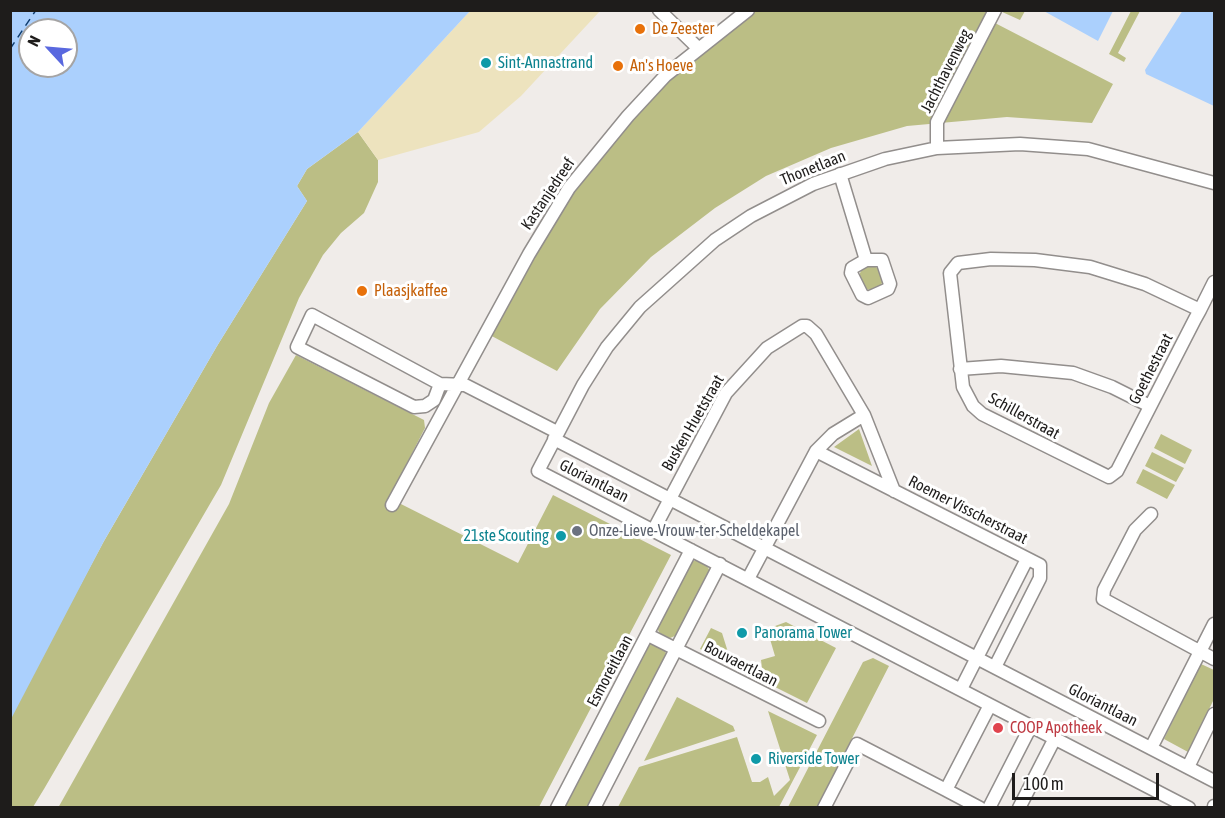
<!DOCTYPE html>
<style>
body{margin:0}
#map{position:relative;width:1225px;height:818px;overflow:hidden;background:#f0ece9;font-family:"Asap Condensed",sans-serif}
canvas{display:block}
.frame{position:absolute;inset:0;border:12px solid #1e1c1b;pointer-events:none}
.north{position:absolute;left:18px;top:18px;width:60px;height:60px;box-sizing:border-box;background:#fff;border:2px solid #a5a4a4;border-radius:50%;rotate:296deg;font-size:16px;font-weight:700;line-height:24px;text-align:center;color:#1e1c1b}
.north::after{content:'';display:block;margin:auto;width:21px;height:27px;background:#5968df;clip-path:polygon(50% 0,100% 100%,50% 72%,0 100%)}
.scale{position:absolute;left:1012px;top:773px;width:147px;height:27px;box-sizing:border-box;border:3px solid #1e1c1b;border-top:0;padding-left:8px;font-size:18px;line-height:21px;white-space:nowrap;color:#1e1c1b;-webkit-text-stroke:4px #fff;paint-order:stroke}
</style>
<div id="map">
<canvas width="1225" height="818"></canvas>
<div class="frame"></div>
<div class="north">N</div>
<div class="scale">100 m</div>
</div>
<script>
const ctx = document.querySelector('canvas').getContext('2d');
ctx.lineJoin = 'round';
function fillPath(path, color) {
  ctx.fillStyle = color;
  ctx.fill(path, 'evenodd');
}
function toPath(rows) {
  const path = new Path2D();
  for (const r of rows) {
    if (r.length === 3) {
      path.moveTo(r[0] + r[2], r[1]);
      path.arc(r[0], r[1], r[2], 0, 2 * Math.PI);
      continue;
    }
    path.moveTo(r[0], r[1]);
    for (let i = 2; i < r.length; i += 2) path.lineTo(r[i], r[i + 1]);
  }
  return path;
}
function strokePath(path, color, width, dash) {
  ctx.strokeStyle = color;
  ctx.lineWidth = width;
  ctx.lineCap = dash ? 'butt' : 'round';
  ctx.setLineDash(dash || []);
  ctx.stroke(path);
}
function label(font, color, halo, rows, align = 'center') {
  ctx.font = font + ' "Asap Condensed",sans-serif';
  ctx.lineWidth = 6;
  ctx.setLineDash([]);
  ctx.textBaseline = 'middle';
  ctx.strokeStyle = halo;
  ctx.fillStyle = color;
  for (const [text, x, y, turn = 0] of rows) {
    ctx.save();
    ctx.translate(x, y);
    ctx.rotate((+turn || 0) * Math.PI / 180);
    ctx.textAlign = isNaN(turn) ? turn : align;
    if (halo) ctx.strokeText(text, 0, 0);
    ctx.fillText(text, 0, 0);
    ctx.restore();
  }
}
const green = toPath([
 [754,11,1025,11,1020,20,1000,11,995,23,1113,84,1092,123,1007,117,907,126,831,148,766,176,715,208,651,257,600,309,557,371,488,334,562,205,589,169,670,77],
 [1131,11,1140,11,1118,53,1126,58,1124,62,1109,54],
 [358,132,378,160,378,182,364,213,341,233,323,255,299,298,221,485,44,789,33,807,11,807,10,719,30,679,104,541,217,346,307,201,297,186,307,169],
 [871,278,12],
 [296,355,424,420,425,428,389,498,518,563,553,495,671,555,539,807,58,808,229,504,269,403],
 [859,429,872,466,834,447],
 [1161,434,1192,450,1185,464,1154,448],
 [1152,452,1184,468,1176,482,1145,466],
 [1143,469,1175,485,1167,499,1136,483],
 [696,560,707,566,710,571,675,636,670,638,660,634,657,628,691,562],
 [786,622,836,648,807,703,741,670,762,668,761,660,775,656,767,629],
 [711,628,722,633,732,665,700,649],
 [650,644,665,650,666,654,587,807,564,808],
 [873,658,889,666,817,807,788,807,863,662],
 [1201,664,1214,670,1214,699,1188,752,1164,739],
 [677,697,733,726,735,731,644,761],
 [768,711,817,735,779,807,618,807,639,767,737,737,752,782,760,782,768,777,774,796,790,780]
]);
const sand = toPath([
 [470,11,600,11,521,96,479,132,378,160,358,132]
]);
const water = toPath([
 [11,10,470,11,358,132,307,169,297,186,307,201,217,346,104,541,11,719],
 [30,30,66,30,66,66,30,66],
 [1042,10,1113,10,1113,11,1098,41],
 [1183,10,1214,11,1214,106,1146,74,1145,70]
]);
const ferry = toPath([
 [10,49,36,10]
]);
const street = toPath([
 [659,10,699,49],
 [937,148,937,122,995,10],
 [840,174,866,260,852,268,851,273,862,295,868,298,888,289,890,284,882,260,866,260],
 [1200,310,1145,284,1090,267,1035,260,991,259,958,263,950,273,963,387,973,406,982,414,1109,477,1117,471,1195,319,1200,310,1214,282],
 [960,369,1001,366,1073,373,1112,387,1150,406],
 [440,384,434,400,425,406,414,407,297,347,312,315,440,384,465,385,557,432],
 [554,439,1214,781],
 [816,451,1040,565,1040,578,995,667],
 [392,505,529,254,569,188,628,116,666,75,748,10],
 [1151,514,1135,530,1104,590,1103,599,1214,659],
 [653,531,726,393,767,348,802,326,807,326,816,334,864,415,894,491],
 [748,579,816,451,833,434,864,415],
 [648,635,819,721],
 [961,689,1027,559],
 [1151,748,1214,624],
 [1188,767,1214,714],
 [946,790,980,808],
 [557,808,691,550],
 [594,808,720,564],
 [824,808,857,744,946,790,990,705],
 [989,808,1031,726],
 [1019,808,1055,738],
 [1189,808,538,471,583,385,607,347,640,307,715,240,751,216,813,184,885,159,937,148,1020,144,1088,149,1214,183],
 [1214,808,1214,806]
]);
const markers = [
 [640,29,6,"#e8710a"],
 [486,63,6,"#0f9aa8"],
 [618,66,6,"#e8710a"],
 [362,291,6,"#e8710a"],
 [577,531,6,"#6b7280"],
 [561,536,6,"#0f9aa8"],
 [742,633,6,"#0f9aa8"],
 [998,728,6,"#e0444e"],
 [756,759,6,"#0f9aa8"]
];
const foodNames = [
 ["De Zeester",652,29],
 ["An's Hoeve",630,66],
 ["Plaasjkaffee",374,291]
];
const cultureNames = [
 ["Sint-Annastrand",498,63],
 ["21ste Scouting",549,536,"right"],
 ["Panorama Tower",754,633],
 ["Riverside Tower",768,759]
];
const streetNames = [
 ["Jachthavenweg",946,71,-63],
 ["Thonetlaan",813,168,-22],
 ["Kastanjedreef",548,194,-56],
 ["Goethestraat",1151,369,-63],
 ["Schillerstraat",1024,416,29],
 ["Busken Huetstraat",693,423,-60],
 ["Gloriantlaan",594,481,27],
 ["Roemer Visscherstraat",968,510,27],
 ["Bouvaertlaan",741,664,27],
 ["Esmoreitlaan",610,671,-62],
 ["Gloriantlaan",1103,705,27]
];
const worshipNames = [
 ["Onze-Lieve-Vrouw-ter-Scheldekapel",589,531]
];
const healthNames = [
 ["COOP Apotheek",1010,728]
];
fillPath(green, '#bbbe85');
fillPath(sand, '#ede3be');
fillPath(water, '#abd0fd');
strokePath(ferry, '#0f3d6f', 1.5, [8, 6]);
strokePath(street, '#928e8c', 15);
strokePath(street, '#fff', 12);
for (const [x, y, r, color] of markers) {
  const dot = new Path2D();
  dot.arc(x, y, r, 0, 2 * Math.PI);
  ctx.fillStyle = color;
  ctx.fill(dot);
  strokePath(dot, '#fff', 2);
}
label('16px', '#c56008', '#fff', foodNames, 'left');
label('16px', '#0d838f', '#fff', cultureNames, 'left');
label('16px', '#1e1c1b', '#fff', streetNames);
label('16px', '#5b616d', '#fff', worshipNames, 'left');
label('16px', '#be3a42', '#fff', healthNames, 'left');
</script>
